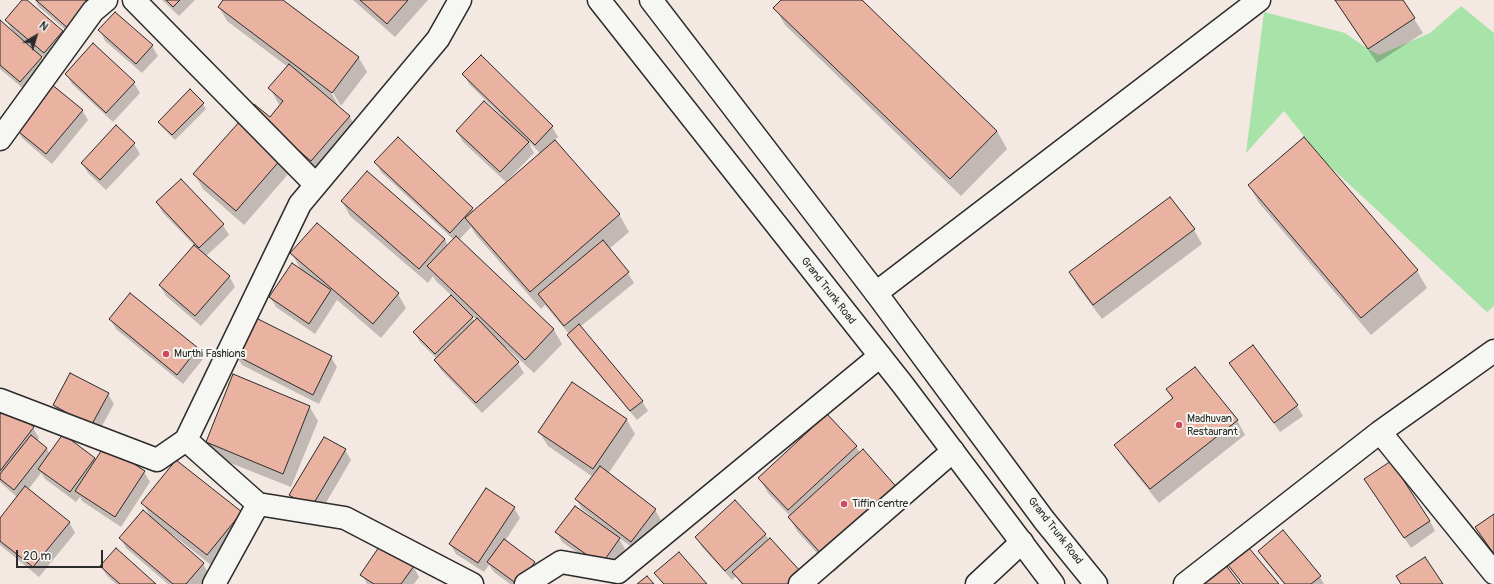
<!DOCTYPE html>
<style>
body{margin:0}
#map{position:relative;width:1494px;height:584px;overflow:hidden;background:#f4e8e2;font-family:Pangolin,sans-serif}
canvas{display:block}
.north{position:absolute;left:16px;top:16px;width:40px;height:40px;-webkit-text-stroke:3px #f6f6f2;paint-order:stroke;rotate:38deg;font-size:11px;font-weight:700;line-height:16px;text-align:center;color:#2b2b2b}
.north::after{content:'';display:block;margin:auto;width:14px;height:18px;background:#2b2b2b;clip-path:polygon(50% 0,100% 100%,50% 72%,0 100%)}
.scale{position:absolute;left:16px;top:550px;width:87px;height:18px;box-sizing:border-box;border:2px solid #2b2b2b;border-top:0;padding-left:5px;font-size:12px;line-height:14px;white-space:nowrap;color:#2b2b2b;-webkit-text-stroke:3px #f6f6f2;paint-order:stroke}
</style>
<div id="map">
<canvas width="1494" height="584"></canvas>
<div class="north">N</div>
<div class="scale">20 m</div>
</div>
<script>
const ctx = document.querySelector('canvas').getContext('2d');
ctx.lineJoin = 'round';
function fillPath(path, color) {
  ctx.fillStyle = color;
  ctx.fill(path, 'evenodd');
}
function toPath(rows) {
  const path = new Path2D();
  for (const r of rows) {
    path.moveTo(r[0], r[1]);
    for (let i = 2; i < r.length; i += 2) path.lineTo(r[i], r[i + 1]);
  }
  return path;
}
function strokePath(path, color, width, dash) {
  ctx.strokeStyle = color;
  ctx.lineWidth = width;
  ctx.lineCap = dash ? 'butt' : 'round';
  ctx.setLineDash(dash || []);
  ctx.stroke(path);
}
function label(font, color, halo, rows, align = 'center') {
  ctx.font = font + ' Pangolin,sans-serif';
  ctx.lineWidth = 4;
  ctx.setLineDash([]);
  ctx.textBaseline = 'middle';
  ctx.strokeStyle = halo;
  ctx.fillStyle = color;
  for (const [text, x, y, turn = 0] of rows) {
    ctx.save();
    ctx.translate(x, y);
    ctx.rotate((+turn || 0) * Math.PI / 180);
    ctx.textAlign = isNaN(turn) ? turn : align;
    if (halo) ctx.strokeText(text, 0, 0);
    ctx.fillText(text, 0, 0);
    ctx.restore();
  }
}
const green = toPath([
 [1461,6,1494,33,1494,306,1487,312,1323,160,1284,111,1246,153,1264,12,1345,33,1368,49,1379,55,1430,33]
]);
const shadow = toPath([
 [23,0,26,0,62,32,68,42,50,63,40,55,47,67,26,91,0,69,0,22,14,33,6,20],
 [35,0,83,0,76,39,39,7],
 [162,0,195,0,179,16],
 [224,0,282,0,359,58,367,72,341,106,330,88,329,89,340,108,350,117,358,131,319,175,260,123,270,118,281,105,278,103,270,88,288,67,227,21,219,7],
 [353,0,428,0,395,37],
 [782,0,861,0,997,131,1007,149,961,196,785,25,775,8],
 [1335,0,1402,0,1423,33,1377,63],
 [115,13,152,46,158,56,142,73,105,41,100,30],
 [66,74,134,83,140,93,113,122,72,84],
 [464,74,552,127,558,137,554,140,619,214,629,232,609,249,628,273,634,283,580,327,642,401,648,411,637,420,574,345,568,335,569,334,545,305,541,309,476,235,471,227,459,240,554,330,562,344,534,373,506,347,505,349,518,363,524,373,482,413,441,370,435,360,437,359,420,342,414,332,451,295,436,281,433,276,428,283,350,216,342,201,445,239,448,246,454,240,381,172,376,162,398,139,474,211,507,183,463,142,457,132,502,116,469,84],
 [528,141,541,154,508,182,507,181,534,153],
 [470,314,477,320,475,322],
 [203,104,206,109,175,140,162,127,159,123],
 [82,110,88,120,52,164,22,138,16,128],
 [240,122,290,172,244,225,203,189,195,175],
 [134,144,140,154,106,190,88,173,82,163],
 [1249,185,1417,271,1427,288,1371,335,1259,203],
 [157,203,223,225,229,235,206,256,229,276,235,287,201,326,166,296,160,286,194,245,163,213],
 [317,224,398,294,406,308,381,338,337,300,315,334,276,307,270,297,304,272,300,268,292,254],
 [1194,230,1202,244,1102,319,1078,287,1070,273],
 [131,294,198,349,203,359,183,384,116,329,110,319],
 [1252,347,1297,406,1303,416,1280,432,1237,373,1231,363],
 [236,355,331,357,337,367,319,404,242,365],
 [573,383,627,420,635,434,608,474,655,510,661,520,637,551,618,537,625,549,607,574,562,542,557,532,595,522,596,520,582,509,576,499,593,477,548,446,539,432],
 [1167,390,1237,420,1245,435,1159,503,1124,459,1116,445,1173,400],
 [108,394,114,404,97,435,60,416,54,405],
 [309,406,318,421,291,487,215,457,207,442],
 [7,407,33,428,39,438,37,441,47,449,50,454,94,459,96,461,106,446,144,472,150,482,121,527,82,501,80,497,76,502,45,479,41,473,28,490,69,522,75,533,39,577,0,545,0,519,17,497,0,482,0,416],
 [856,446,860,453,900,491,908,505,834,572,797,531,789,517,790,516,768,493,760,479],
 [345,450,351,460,317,518,296,506,290,495],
 [1371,489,1430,521,1435,531,1411,548],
 [486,490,514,508,520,518,505,541,534,562,540,572,532,584,510,584,494,572,489,565,484,572,456,554,450,544],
 [143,503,241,513,216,569,172,534,171,536,203,564,209,574,201,584,168,584,126,548,121,538,151,518],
 [765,534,769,540,806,584,741,584,736,576,732,580,702,547,696,537],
 [1259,551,1320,577,1324,584,1284,584,1265,561],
 [101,566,155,584,116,584,107,576],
 [413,566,419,577,414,584,367,584,362,575],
 [1229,566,1277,584,1242,584]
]);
const building = toPath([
 [22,0,27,0,63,31,44,53,5,20,22,0],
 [36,0,85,0,91,5,70,30,36,0],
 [166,0,180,0,173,7,166,0],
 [223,0,283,0,359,57,332,93,218,7,223,0],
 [360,0,408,0,387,24,360,0],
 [781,0,862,0,997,131,950,179,773,8,781,0],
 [1335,0,1403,0,1415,18,1368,49,1335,0],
 [115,12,153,45,136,64,98,30,115,12],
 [0,20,42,57,20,82,0,65,0,20],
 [93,43,135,82,106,113,65,74,93,43],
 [481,55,553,126,535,145,462,74,481,55],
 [289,64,350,116,311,161,250,109,254,104,270,117,283,101,268,88,289,64],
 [51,84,83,110,46,154,14,128,51,84],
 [190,89,204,103,172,135,158,122,190,89],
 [484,101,529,142,500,172,456,131,484,101],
 [240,121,282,158,236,211,193,174,240,121],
 [116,125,135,143,100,180,81,163,116,125],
 [398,137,473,208,450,233,374,162,398,137],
 [1304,137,1418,270,1361,318,1248,185,1304,137],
 [555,140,620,214,530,292,465,218,555,140],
 [367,171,445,239,419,269,341,201,367,171],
 [181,179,224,224,199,248,156,202,181,179],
 [1170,197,1195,229,1093,305,1069,272,1170,197],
 [317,223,399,293,373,324,290,253,317,223],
 [456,236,554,329,525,360,427,266,456,236],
 [603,240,629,272,564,326,538,294,603,240],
 [194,245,230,276,195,316,159,285,194,245],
 [292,263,331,290,309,324,269,297,292,263],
 [130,293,198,348,177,375,109,319,130,293],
 [451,295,473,317,435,354,413,332,451,295],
 [254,317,332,356,313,395,235,355,254,317],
 [477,318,519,362,476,403,434,360,477,318],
 [579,324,643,401,630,411,567,335,579,324],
 [1253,345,1298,405,1274,423,1229,363,1253,345],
 [1195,367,1238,420,1150,489,1114,445,1173,398,1166,389,1195,367],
 [70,373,109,393,91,426,53,405,70,373],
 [233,374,310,406,283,474,206,442,233,374],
 [572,382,627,419,593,469,538,432,572,382],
 [7,406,34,427,0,471,0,414,7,406],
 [827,414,857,446,788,510,758,478,827,414],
 [63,434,95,458,70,492,38,469,63,434],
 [31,435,47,448,14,490,0,479,0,474,31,435],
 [324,437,346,449,311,508,289,495,324,437],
 [105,445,145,471,115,517,75,491,105,445],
 [863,449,900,491,825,558,788,517,863,449],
 [176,460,242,512,207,555,141,503,176,460],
 [1391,461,1430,521,1404,538,1364,479,1391,461],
 [600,466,656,509,631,542,575,499,600,466],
 [25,486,70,522,33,567,0,541,0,518,25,486],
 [486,488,515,507,478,563,449,544,486,488],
 [735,500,766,534,725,571,695,537,735,500],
 [575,506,620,538,601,565,555,532,575,506],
 [143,510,204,563,186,584,173,584,119,538,143,510],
 [1494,514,1494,554,1475,527,1494,514],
 [1283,530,1321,576,1311,584,1285,584,1258,551,1283,530],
 [770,538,802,573,790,584,743,584,732,572,770,538],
 [504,539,535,562,519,584,517,584,487,562,504,539],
 [381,544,414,566,401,584,374,584,360,575,381,544],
 [116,548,156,584,120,584,100,566,116,548],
 [1249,548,1279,584,1243,584,1228,565,1249,548],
 [679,552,707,584,664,584,654,573,679,552],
 [1425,557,1443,584,1401,584,1396,576,1425,557],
 [1225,564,1240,584,1200,584,1225,564],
 [647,576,654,584,637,584,647,576]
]);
const minor = toPath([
 [134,0,315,184],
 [0,139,93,11,106,0],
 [876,293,1259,0],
 [0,400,157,460,186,440,300,204,438,39,460,0],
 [1380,432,1494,573],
 [186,440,258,504,345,518,472,584],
 [214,584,258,504],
 [526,584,561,562,618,572,880,356],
 [800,584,953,451],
 [977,584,1022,542],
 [1185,584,1380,432,1494,351]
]);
const secondary = toPath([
 [599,0,903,385,1053,584],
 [651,0,876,293,1044,520,1096,584]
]);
const markers = [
 [166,354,4,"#d1495b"],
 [1179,425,4,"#d1495b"],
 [844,504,4,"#d1495b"]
];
const streetNames = [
 ["Grand Trunk Road",828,291,52],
 ["Grand Trunk Road",1055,531,52]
];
const poiNames = [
 ["Murthi Fashions",174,354],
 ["Madhuvan",1187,419],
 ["Restaurant",1187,432],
 ["Tiffin centre",852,504]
];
fillPath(green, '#a8e3a9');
fillPath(shadow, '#0003');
fillPath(building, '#eab2a1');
strokePath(building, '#2b2b2b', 1);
strokePath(minor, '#2b2b2b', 25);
strokePath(secondary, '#2b2b2b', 25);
strokePath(minor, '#f6f6f2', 22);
strokePath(secondary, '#f6f6f2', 22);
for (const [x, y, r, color] of markers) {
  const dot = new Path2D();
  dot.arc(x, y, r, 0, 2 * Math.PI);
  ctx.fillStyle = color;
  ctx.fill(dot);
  strokePath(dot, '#f6f6f2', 1.5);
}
label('11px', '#2b2b2b', '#f6f6f2', streetNames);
label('11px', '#2b2b2b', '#f6f6f2', poiNames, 'left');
</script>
